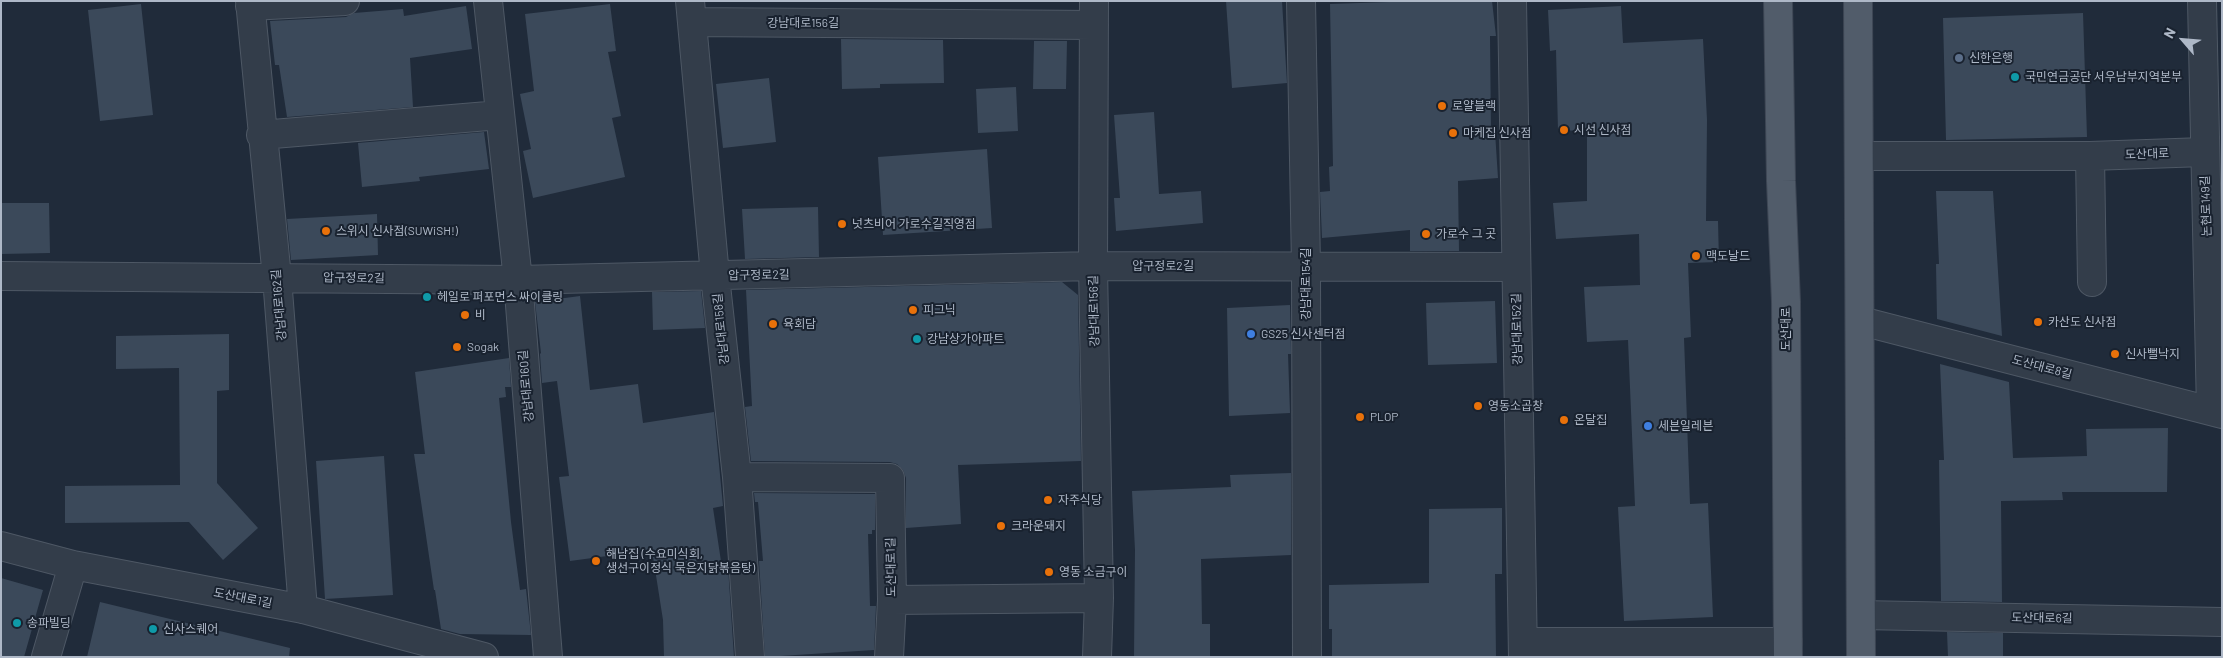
<!DOCTYPE html>
<meta charset="utf-8">
<style>
body{margin:0}
#map{position:relative;width:2223px;height:658px;overflow:hidden;background:#202b3a;font-family:Barlow,sans-serif}
canvas{display:block}
.frame{position:absolute;inset:0;border:2px solid #aeb8c7;pointer-events:none}
.north{position:absolute;left:2158px;top:15px;width:50px;height:50px;-webkit-text-stroke:4px #19222f;paint-order:stroke;rotate:297deg;font-size:14px;font-weight:700;line-height:20px;text-align:center;color:#aeb8c7}
.north::after{content:'';display:block;margin:auto;width:18px;height:22px;background:#aeb8c7;clip-path:polygon(50% 0,100% 100%,50% 72%,0 100%)}
</style>
<div id="map">
<canvas width="2223" height="658"></canvas>
<div class="frame"></div>
<div class="north">N</div>
</div>
<script>
const ctx = document.querySelector('canvas').getContext('2d');
ctx.lineJoin = 'round';
function fillPath(path, color) {
  ctx.fillStyle = color;
  ctx.fill(path, 'evenodd');
}
function toPath(rows) {
  const path = new Path2D();
  for (const r of rows) {
    path.moveTo(r[0], r[1]);
    for (let i = 2; i < r.length; i += 2) path.lineTo(r[i], r[i + 1]);
  }
  return path;
}
function strokePath(path, color, width, dash) {
  ctx.strokeStyle = color;
  ctx.lineWidth = width;
  ctx.lineCap = dash ? 'butt' : 'round';
  ctx.setLineDash(dash || []);
  ctx.stroke(path);
}
function label(font, color, halo, rows, align = 'center') {
  ctx.font = font + ' Barlow,"Noto Sans KR",sans-serif';
  ctx.lineWidth = 4;
  ctx.setLineDash([]);
  ctx.textBaseline = 'middle';
  ctx.strokeStyle = halo;
  ctx.fillStyle = color;
  for (const [text, x, y, turn = 0] of rows) {
    ctx.save();
    ctx.translate(x, y);
    ctx.rotate((+turn || 0) * Math.PI / 180);
    ctx.textAlign = isNaN(turn) ? turn : align;
    if (halo) ctx.strokeText(text, 0, 0);
    ctx.fillText(text, 0, 0);
    ctx.restore();
  }
}
const building = toPath([
 [1226,1,1282,1,1287,83,1232,88],
 [1418,1,1492,1,1496,36,1490,36,1491,132,1495,132,1498,178,1458,181,1459,251,1410,251,1410,230,1322,238,1320,192,1330,191,1329,167,1333,166,1330,4],
 [141,4,153,115,100,121,88,10],
 [610,4,616,51,608,52,621,116,612,118,625,177,533,198,523,151,531,149,520,94,534,91,525,14],
 [466,6,472,49,410,58,413,107,287,117,279,65,275,65,270,21,346,17,354,13,403,9,404,16],
 [1621,6,1623,43,1703,39,1707,120,1706,221,1718,221,1719,262,1688,263,1691,337,1684,338,1690,504,1708,503,1713,617,1624,621,1618,507,1635,506,1628,340,1587,342,1584,287,1640,285,1639,234,1556,239,1553,203,1587,201,1587,130,1558,131,1556,50,1550,51,1548,10],
 [2083,13,2087,137,1946,140,1943,18],
 [841,39,943,40,944,83,880,84,880,88,842,89],
 [1034,41,1067,41,1066,89,1033,89],
 [769,78,776,142,723,148,716,84],
 [1016,87,1018,131,978,133,976,89],
 [1154,112,1159,194,1201,191,1203,223,1116,231,1114,198,1120,198,1114,115],
 [484,132,489,169,419,177,420,181,362,187,358,143],
 [987,149,992,228,883,235,878,157],
 [1936,191,1993,191,2002,336,1937,319,1936,264,1939,264],
 [1,203,49,203,50,253,1,254],
 [818,207,819,257,745,259,742,209],
 [377,214,378,255,291,260,287,219],
 [1062,282,1078,295,1081,461,958,465,961,524,906,528,906,478,903,470,897,464,890,462,751,461,745,407,752,406,746,290],
 [701,291,705,328,653,330,652,292],
 [580,296,590,390,638,384,643,423,714,412,723,506,713,508,722,568,728,567,734,657,664,657,663,620,652,550,570,561,559,477,569,476,557,381,542,383,540,354,541,353,535,302],
 [1495,301,1497,363,1428,365,1426,303],
 [1290,305,1291,354,1288,354,1290,413,1229,416,1227,308],
 [229,334,229,390,217,391,217,483,258,528,223,560,189,522,65,523,65,486,180,485,179,368,116,369,116,336],
 [509,358,511,387,505,387,506,397,499,398,511,522,520,590,526,589,531,635,460,634,441,629,435,590,434,590,414,454,425,454,415,372],
 [1940,364,2009,382,2013,458,2087,456,2086,429,2168,428,2167,492,2062,492,2063,500,2001,501,2002,602,1941,601,1939,460,1944,460],
 [384,456,393,595,325,599,316,461],
 [1291,473,1291,555,1201,559,1202,624,1210,624,1210,657,1134,657,1135,550,1132,491,1231,487,1230,475],
 [754,493,875,494,875,530,872,530,872,534,868,534,870,606,876,606,874,650,765,657,759,561,763,561,758,502,755,502],
 [1502,508,1502,574,1495,574,1496,657,1332,657,1332,629,1329,629,1329,585,1429,583,1429,509],
 [1,578,43,590,24,657,1,657],
 [100,602,290,648,289,657,87,657],
 [1947,632,2003,633,2003,657,1948,657]
]);
const minor = toPath([
 [250,1,277,278,303,609],
 [488,1,518,280,548,657],
 [690,1,715,276,737,477,750,657],
 [1094,1,1093,266,1099,598,1097,657],
 [1301,1,1306,266,1307,657],
 [1512,1,1523,657],
 [2202,1,2211,411],
 [250,6,345,1],
 [692,22,1094,25],
 [261,135,500,115],
 [1859,156,2090,156,2204,152],
 [2090,156,2092,282],
 [1,276,518,280,1093,266,1516,267],
 [1861,321,2222,414],
 [737,477,890,478,892,600,889,657],
 [1,546,73,565,303,609,484,657],
 [892,600,1099,598],
 [1861,615,2222,622],
 [1523,642,1788,642],
 [46,657,73,565]
]);
const major = toPath([
 [1778,1,1781,181,1786,302,1788,657],
 [1858,1,1861,657]
]);
const markers = [
 [1959,58,5,"#5c6f8a"],
 [2015,77,5,"#0f9aa8"],
 [1442,106,5,"#e8710a"],
 [1564,130,5,"#e8710a"],
 [1453,133,5,"#e8710a"],
 [842,224,5,"#e8710a"],
 [326,231,5,"#e8710a"],
 [1426,234,5,"#e8710a"],
 [1696,256,5,"#e8710a"],
 [427,297,5,"#0f9aa8"],
 [913,310,5,"#e8710a"],
 [465,315,5,"#e8710a"],
 [2038,322,5,"#e8710a"],
 [773,324,5,"#e8710a"],
 [1251,334,5,"#3f7fe0"],
 [917,339,5,"#0f9aa8"],
 [457,347,5,"#e8710a"],
 [2115,354,5,"#e8710a"],
 [1478,406,5,"#e8710a"],
 [1360,417,5,"#e8710a"],
 [1564,420,5,"#e8710a"],
 [1648,426,5,"#3f7fe0"],
 [1048,500,5,"#e8710a"],
 [1001,526,5,"#e8710a"],
 [596,561,5,"#e8710a"],
 [1049,572,5,"#e8710a"],
 [17,623,5,"#0f9aa8"],
 [153,629,5,"#0f9aa8"]
];
const streetNames = [
 ["강남대로156길",803,23],
 ["도산대로",2147,154,-2],
 ["논현로149길",2206,206,-92],
 ["압구정로2길",1163,266],
 ["압구정로2길",759,275,-1],
 ["압구정로2길",354,278,1],
 ["강남대로154길",1306,284,-90],
 ["강남대로162길",279,305,-95],
 ["강남대로156길",1094,311,-91],
 ["강남대로158길",721,329,-96],
 ["강남대로152길",1517,329,-91],
 ["도산대로",1786,329,-90],
 ["도산대로8길",2042,367,15],
 ["강남대로160길",526,386,-95],
 ["도산대로1길",891,567,-91],
 ["도산대로1길",243,598,11],
 ["도산대로6길",2042,618,1]
];
const poiNames = [
 ["신한은행",1969,58],
 ["국민연금공단 서우남부지역본부",2025,77],
 ["로얄블랙",1452,106],
 ["시선 신사점",1574,130],
 ["마케집 신사점",1463,133],
 ["넛츠비어 가로수길직영점",852,224],
 ["스위시 신사점(SUWiSH!)",336,231],
 ["가로수 그 곳",1436,234],
 ["맥도날드",1706,256],
 ["헤일로 퍼포먼스 싸이클링",437,297],
 ["피그닉",923,310],
 ["비",475,315],
 ["카산도 신사점",2048,322],
 ["육회담",783,324],
 ["GS25 신사센터점",1261,334],
 ["강남상가아파트",927,339],
 ["Sogak",467,347],
 ["신사뻘낙지",2125,354],
 ["영동소곱창",1488,406],
 ["PLOP",1370,417],
 ["온달집",1574,420],
 ["세븐일레븐",1658,426],
 ["자주식당",1058,500],
 ["크라운돼지",1011,526],
 ["해남집 (수요미식회,",606,554],
 ["생선구이정식 묵은지닭볶음탕)",606,568],
 ["영동 소금구이",1059,572],
 ["송파빌딩",27,623],
 ["신사스퀘어",163,629]
];
fillPath(building, '#3b495a');
strokePath(minor, '#4e5865', 30);
strokePath(major, '#3d4654', 30);
strokePath(minor, '#333d4a', 28);
strokePath(major, '#515c6a', 28);
for (const [x, y, r, color] of markers) {
  const dot = new Path2D();
  dot.arc(x, y, r, 0, 2 * Math.PI);
  ctx.fillStyle = color;
  ctx.fill(dot);
  strokePath(dot, '#19222f', 2);
}
label('12px', '#aeb8c7', '#19222f', streetNames);
label('12px', '#aeb8c7', '#19222f', poiNames, 'left');
</script>
